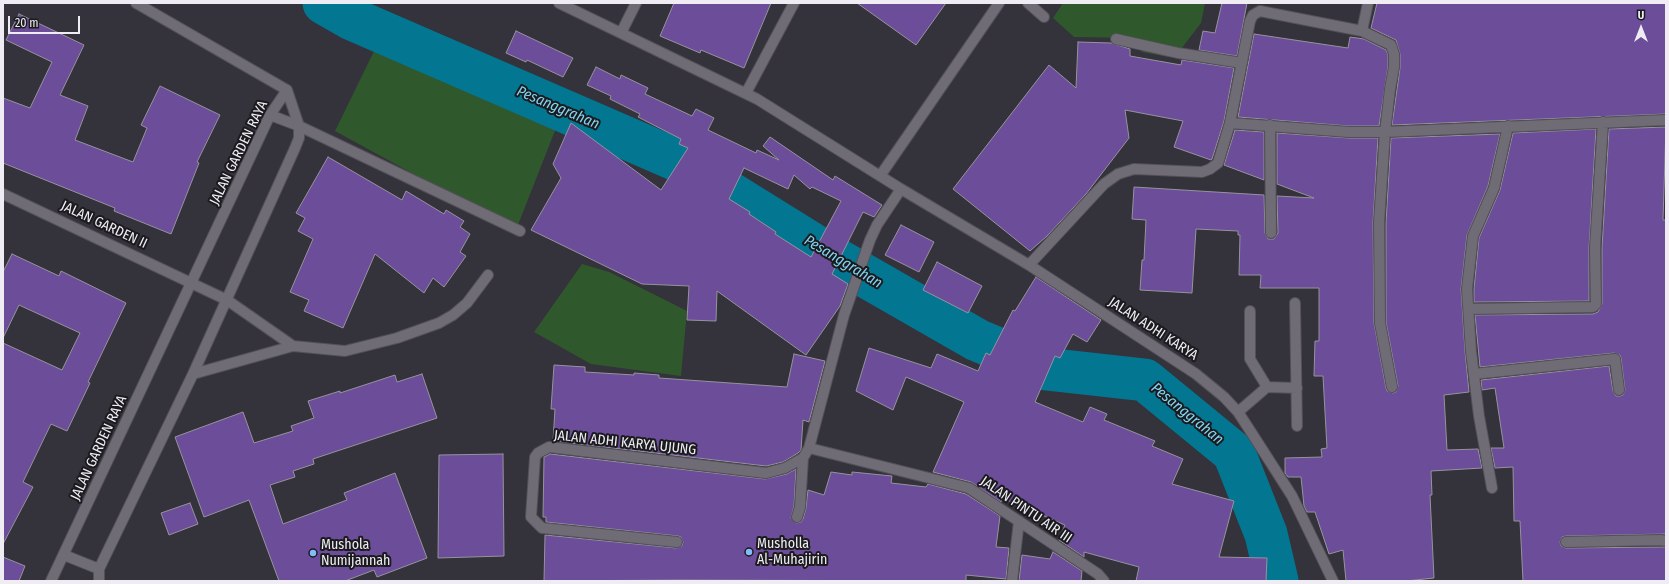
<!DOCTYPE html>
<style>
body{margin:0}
#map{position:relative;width:1669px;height:584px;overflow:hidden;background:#34323a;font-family:"Fira Sans Condensed",sans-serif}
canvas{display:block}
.frame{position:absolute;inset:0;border:4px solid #efedf3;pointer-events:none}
.north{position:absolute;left:1621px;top:8px;width:40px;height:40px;-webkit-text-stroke:3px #1b1a1e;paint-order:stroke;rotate:0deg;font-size:11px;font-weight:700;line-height:16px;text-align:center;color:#efedf3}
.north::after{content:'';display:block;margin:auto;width:14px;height:18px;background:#efedf3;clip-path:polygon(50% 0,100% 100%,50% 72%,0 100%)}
.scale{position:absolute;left:8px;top:16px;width:72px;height:18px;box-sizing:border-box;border:2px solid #efedf3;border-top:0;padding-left:5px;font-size:12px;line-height:14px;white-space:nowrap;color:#efedf3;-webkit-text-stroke:3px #1b1a1e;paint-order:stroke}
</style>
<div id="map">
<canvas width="1669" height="584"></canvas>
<div class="frame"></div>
<div class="north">U</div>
<div class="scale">20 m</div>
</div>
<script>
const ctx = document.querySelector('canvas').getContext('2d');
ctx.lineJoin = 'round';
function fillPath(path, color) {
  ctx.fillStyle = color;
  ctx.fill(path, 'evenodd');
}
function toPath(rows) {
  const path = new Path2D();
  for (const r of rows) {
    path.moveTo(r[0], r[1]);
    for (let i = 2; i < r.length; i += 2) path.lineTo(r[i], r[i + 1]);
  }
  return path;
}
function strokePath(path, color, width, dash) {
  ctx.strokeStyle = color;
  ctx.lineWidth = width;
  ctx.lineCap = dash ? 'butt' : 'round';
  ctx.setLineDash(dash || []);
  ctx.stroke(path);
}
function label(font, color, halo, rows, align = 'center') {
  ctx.font = font + ' "Fira Sans Condensed",sans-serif';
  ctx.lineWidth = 4;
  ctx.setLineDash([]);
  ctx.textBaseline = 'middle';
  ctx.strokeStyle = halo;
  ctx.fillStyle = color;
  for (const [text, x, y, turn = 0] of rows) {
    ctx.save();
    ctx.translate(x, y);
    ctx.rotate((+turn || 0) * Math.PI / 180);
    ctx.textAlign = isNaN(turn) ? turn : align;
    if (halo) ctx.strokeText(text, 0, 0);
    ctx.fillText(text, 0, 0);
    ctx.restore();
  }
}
const green = toPath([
 [1063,3,1205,3,1201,23,1174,58,1142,52,1132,38,1074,37,1053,18],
 [377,45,558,123,516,230,335,131],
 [582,264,609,272,687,311,681,376,591,364,534,332]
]);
const river = toPath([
 [324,3,352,19,677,160,841,262,977,340,1046,369,1145,380,1234,453,1266,534,1277,581]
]);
const building = toPath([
 [674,3,771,3,744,68,701,50,700,53,660,36,674,3],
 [857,3,946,3,916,45,857,3],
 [1222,3,1247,3,1237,56,1199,50,1203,31,1215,33,1222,3],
 [1377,3,1666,3,1666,114,1392,125,1400,68,1400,54,1396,40,1371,28,1377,3],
 [19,14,84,45,60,95,88,106,75,140,133,162,147,128,141,125,160,86,220,115,197,162,199,163,171,234,114,211,115,208,3,163,3,98,30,108,52,62,6,40,19,14],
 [516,31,573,58,563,77,527,60,526,62,506,53,516,31],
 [1254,34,1348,48,1350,37,1364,39,1386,50,1388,55,1388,66,1379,126,1349,126,1238,117,1254,34],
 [1078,42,1111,43,1130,49,1130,56,1181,65,1182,60,1234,68,1224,121,1212,159,1211,160,1174,147,1183,121,1125,110,1129,138,1086,194,1047,236,1030,251,953,189,1049,65,1076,88,1078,42],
 [596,67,620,79,621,75,648,88,645,94,692,116,696,109,714,118,708,130,756,153,757,150,779,160,763,146,770,137,833,180,835,176,882,205,874,217,863,212,832,274,848,284,840,306,806,355,717,291,716,321,687,320,689,286,642,284,531,230,561,178,553,164,571,123,661,190,688,148,679,144,681,139,638,117,640,114,610,99,611,96,587,85,596,67],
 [744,168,788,189,794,175,810,189,812,187,841,201,811,257,775,234,776,232,749,214,750,212,729,199,744,168],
 [1666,127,1663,220,1666,220,1666,534,1566,536,1562,537,1560,542,1561,546,1566,548,1666,547,1666,581,1523,581,1520,521,1514,521,1513,467,1495,468,1491,448,1504,448,1495,388,1482,390,1481,380,1609,366,1613,391,1616,396,1620,396,1623,395,1625,390,1621,358,1620,355,1614,353,1480,367,1475,315,1593,314,1598,312,1602,304,1602,248,1609,129,1666,127],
 [1596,129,1589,248,1589,301,1474,302,1474,289,1479,238,1500,190,1513,133,1596,129],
 [1235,130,1264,132,1264,180,1224,165,1235,130],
 [1277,133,1349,138,1378,138,1373,223,1374,323,1386,388,1387,391,1393,393,1396,392,1398,386,1386,322,1386,223,1391,138,1500,134,1488,186,1467,235,1461,289,1465,351,1469,392,1444,395,1447,450,1478,449,1482,468,1431,471,1432,495,1430,495,1434,578,1406,581,1346,581,1343,550,1329,554,1315,512,1307,512,1304,506,1301,477,1288,477,1285,473,1285,458,1322,457,1321,449,1327,448,1323,376,1314,376,1315,341,1319,341,1319,288,1260,288,1261,275,1239,275,1240,235,1238,235,1238,231,1196,229,1192,293,1140,290,1142,260,1144,260,1146,220,1132,219,1134,187,1264,195,1265,233,1268,239,1274,239,1278,233,1277,196,1314,198,1277,184,1277,133],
 [328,157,402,200,406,191,444,214,446,210,464,221,460,227,470,234,460,252,466,256,444,287,433,278,424,293,375,254,343,328,304,311,309,300,290,292,313,239,298,231,305,218,296,213,328,157],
 [901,225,934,242,919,272,885,255,901,225],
 [12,254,59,276,61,271,126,303,88,382,90,383,67,431,51,424,23,482,33,487,3,544,3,343,62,370,80,333,19,305,3,338,3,272,12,254],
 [937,262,982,286,968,313,923,290,937,262],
 [1036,277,1101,320,1087,342,1073,334,1060,358,1055,356,1035,402,1083,422,1090,407,1107,414,1104,420,1155,441,1152,446,1183,459,1172,484,1234,501,1219,557,1267,558,1266,581,1136,581,1139,567,1084,552,1084,557,1059,540,1065,525,1002,498,1001,502,971,482,933,472,964,402,906,377,893,410,856,391,869,348,931,368,937,354,978,371,986,353,990,355,1013,310,1015,311,1036,277],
 [794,354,825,361,809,422,803,420,801,450,798,453,783,462,766,466,553,441,555,409,551,409,554,365,585,367,585,372,634,375,634,373,659,375,659,378,787,387,794,354],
 [422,374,437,418,313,459,314,464,293,471,295,477,270,485,283,524,347,500,344,493,395,473,427,558,377,577,374,570,345,581,279,581,249,500,204,517,175,437,243,412,254,443,293,431,291,426,314,418,308,401,340,391,340,393,395,375,397,382,422,374],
 [503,454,504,556,438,558,439,455,503,454],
 [550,454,765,479,787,474,796,469,794,506,791,518,796,523,801,522,803,519,806,508,808,490,824,495,831,472,852,475,852,472,892,476,891,483,926,487,928,484,966,494,1000,516,996,547,1009,548,1006,579,966,575,966,581,680,580,544,581,545,535,676,548,682,546,683,542,681,537,678,536,546,522,546,517,543,517,544,457,550,454],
 [190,503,198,524,169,535,161,513,190,503],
 [1053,552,1082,571,1081,581,1019,581,1022,555,1050,559,1053,552],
 [3,557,25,566,19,581,3,581,3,557]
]);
const minor = toPath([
 [136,3,287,90],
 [559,3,757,99,901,189,1029,265,1196,374,1224,397,1238,412,1251,432,1292,496,1333,581],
 [1028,3,1044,17],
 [1368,3,1362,31,1391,45,1394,54,1394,67,1390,89,1385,132,1379,223,1380,323,1392,387],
 [621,33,636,3],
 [1116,39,1178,53,1242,63],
 [746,93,794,3],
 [270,115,299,126,520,231],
 [1230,123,1349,132,1385,132,1666,120],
 [1270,125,1271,233],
 [880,176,999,3],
 [3,194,227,300,293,346],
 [1029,265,1104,184,1118,174,1134,169,1202,172,1210,169,1218,163,1230,123,1250,21,1253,15,1260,11,1362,31],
 [1295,303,1297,426],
 [1469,309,1593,307,1596,304,1595,248,1603,122],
 [193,374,293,346,345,351,397,338,439,323,453,315,467,303,488,275],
 [1474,374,1615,359,1619,390],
 [1267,387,1297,388],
 [1238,412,1267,387,1250,359,1250,311],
 [809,448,969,488,1098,574,1104,581],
 [1492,488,1479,416,1471,351,1467,289,1473,236,1494,188,1508,126],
 [797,517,800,507,803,458],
 [677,542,542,528,531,517,535,457,538,453,549,447,766,473,785,468,803,458,809,448,844,315,870,240,877,225,901,189],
 [1566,542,1660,540,1666,541],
 [64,555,99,569],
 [51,581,270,115,287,90],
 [99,581,99,569,193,374,295,148,299,138,299,126,287,90],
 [1012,581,1019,521]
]);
const markers = [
 [749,552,4,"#83bcfb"],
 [313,553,4,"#83bcfb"]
];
const streetNames = [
 ["JALAN GARDEN RAYA",239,153,-64],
 ["JALAN GARDEN II",104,225,25],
 ["JALAN ADHI KARYA",1153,329,33],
 ["JALAN ADHI KARYA UJUNG",625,443,6],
 ["JALAN GARDEN RAYA",99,448,-65],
 ["JALAN PINTU AIR III",1026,510,34]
];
const poiNames = [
 ["Musholla",757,544],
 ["Al-Muhajirin",757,560],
 ["Mushola",321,545],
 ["Numijannah",321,561]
];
const waterNames = [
 ["Pesanggrahan",558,108,23],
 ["Pesanggrahan",843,262,31],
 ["Pesanggrahan",1187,414,39]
];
fillPath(green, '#30582d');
strokePath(river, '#037692', 43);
fillPath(building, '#6c4d99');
strokePath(building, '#96939d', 1);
strokePath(minor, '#535058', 12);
strokePath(minor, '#6f6c75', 10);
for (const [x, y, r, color] of markers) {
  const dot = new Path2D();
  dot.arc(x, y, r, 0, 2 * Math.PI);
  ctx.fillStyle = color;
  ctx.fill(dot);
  strokePath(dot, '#1b1a1e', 1.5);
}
label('14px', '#efedf3', '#1b1a1e', streetNames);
label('14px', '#efedf3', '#1b1a1e', poiNames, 'left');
label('italic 15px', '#81d4f1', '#1b1a1e', waterNames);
</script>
